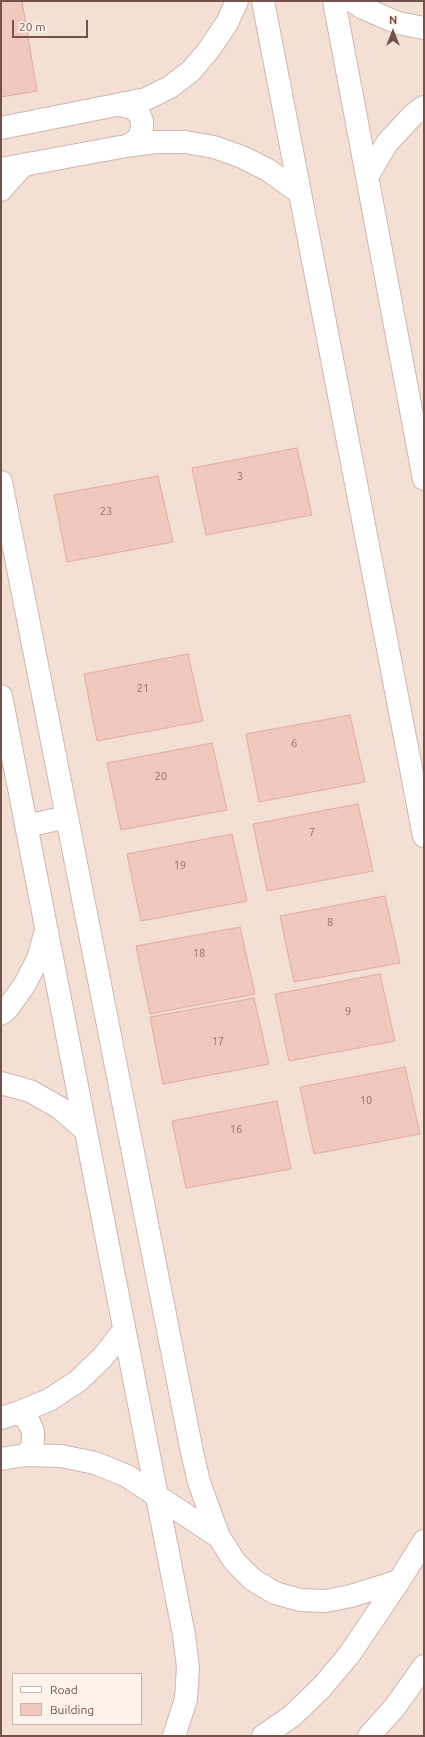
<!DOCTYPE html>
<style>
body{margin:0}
#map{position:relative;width:425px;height:1737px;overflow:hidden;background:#fbefe5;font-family:Ubuntu,sans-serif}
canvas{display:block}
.frame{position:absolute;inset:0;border:2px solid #74524b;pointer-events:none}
.legend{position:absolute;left:12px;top:1673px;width:130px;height:52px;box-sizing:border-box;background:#fef3eb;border:1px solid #c7b3ab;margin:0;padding:5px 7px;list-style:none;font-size:12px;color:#74524b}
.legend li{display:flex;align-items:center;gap:8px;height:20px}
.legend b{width:20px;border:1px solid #c7b3ab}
.north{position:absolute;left:373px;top:12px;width:40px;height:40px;-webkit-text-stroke:3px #fef3eb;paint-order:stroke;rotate:0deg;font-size:11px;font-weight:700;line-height:16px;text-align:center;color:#74524b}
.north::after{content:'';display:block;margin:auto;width:14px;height:18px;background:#74524b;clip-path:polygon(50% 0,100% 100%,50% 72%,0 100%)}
.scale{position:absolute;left:12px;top:20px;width:76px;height:18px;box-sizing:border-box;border:2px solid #74524b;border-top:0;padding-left:5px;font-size:12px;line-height:14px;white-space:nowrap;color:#74524b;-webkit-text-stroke:3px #fef3eb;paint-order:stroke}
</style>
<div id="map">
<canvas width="425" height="1737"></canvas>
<div class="frame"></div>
<ul class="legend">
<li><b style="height:5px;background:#fff"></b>Road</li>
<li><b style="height:11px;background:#f0c8be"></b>Building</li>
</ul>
<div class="north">N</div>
<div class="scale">20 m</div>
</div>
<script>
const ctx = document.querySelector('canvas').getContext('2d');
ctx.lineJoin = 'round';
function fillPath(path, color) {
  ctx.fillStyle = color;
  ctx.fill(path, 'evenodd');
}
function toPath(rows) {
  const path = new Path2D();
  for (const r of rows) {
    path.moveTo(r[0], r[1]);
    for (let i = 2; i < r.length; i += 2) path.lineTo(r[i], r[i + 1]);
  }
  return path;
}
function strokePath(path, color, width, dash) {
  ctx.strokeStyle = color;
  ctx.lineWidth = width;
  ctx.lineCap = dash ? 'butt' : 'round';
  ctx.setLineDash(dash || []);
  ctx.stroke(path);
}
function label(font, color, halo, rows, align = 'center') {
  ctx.font = font + ' Ubuntu,sans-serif';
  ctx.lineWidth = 3.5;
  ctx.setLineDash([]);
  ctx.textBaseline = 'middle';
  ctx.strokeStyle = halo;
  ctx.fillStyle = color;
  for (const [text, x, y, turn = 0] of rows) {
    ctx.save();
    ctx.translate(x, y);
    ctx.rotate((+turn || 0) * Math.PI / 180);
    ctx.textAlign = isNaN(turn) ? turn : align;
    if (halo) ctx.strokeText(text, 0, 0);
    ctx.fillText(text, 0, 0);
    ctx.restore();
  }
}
const residential = toPath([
 [1,1,424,1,424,1736,1,1736],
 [13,1674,141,1674,141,1724,13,1724]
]);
const building = toPath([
 [1,1,22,1,37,91,1,97,1,1],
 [297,448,312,515,206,535,192,468,297,448],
 [158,476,173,542,67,562,54,495,158,476],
 [188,654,203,721,97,741,84,674,188,654],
 [350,715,365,782,259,802,246,734,350,715],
 [212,743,227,810,121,830,107,763,212,743],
 [358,804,373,871,267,891,253,824,358,804],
 [232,834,247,901,141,921,127,854,232,834],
 [385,896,400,963,294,982,280,916,385,896],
 [240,927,255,994,150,1014,136,946,240,927],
 [380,974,395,1041,289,1061,275,994,380,974],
 [254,998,269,1064,163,1084,150,1017,254,998],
 [405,1067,420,1134,314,1154,300,1087,405,1067],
 [277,1101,291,1169,186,1188,172,1121,277,1101]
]);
const minor = toPath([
 [263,1,424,836],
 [334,1,424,479],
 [352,1,363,8,398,23,424,28],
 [120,105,133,108,139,114,142,121,142,129,139,137,133,143,126,146],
 [1,128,146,99,170,87,191,71,208,51,227,23,237,1],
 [1,169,126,146,155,142,185,142,214,147,242,157,268,170,300,193],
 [367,177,387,143,413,115,424,107],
 [1,190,23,165],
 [1,482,192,1452,199,1482,209,1510,219,1537,235,1562,253,1580,275,1593,300,1600,325,1601,351,1596,399,1581],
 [1,696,184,1635,188,1667,186,1699,174,1736],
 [26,826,67,817],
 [1,1014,8,1008,25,984,38,959,45,934],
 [1,1083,30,1091,60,1108,85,1130],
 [17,1413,25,1417,30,1424,33,1432,33,1441,31,1449,25,1455],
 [1,1418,17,1413,49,1400,78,1381,103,1357,124,1330],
 [1,1459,25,1455,61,1456,95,1463,127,1476,219,1537],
 [263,1736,292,1716,322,1687,349,1655,399,1581,424,1541],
 [369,1736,395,1707,424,1666]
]);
const numberNames = [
 ["3",240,476],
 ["23",106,511],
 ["21",143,688],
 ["6",294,743],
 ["20",161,776],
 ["7",312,832],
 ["19",180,865],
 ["8",330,922],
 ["18",199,953],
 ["9",348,1011],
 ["17",218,1041],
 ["10",366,1100],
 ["16",236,1129]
];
fillPath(residential, '#f3dfd4');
fillPath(building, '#f0c8be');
strokePath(building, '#e2ab9f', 1);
strokePath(minor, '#cfb7af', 24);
strokePath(minor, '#fff', 22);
label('11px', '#937068', null, numberNames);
</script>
